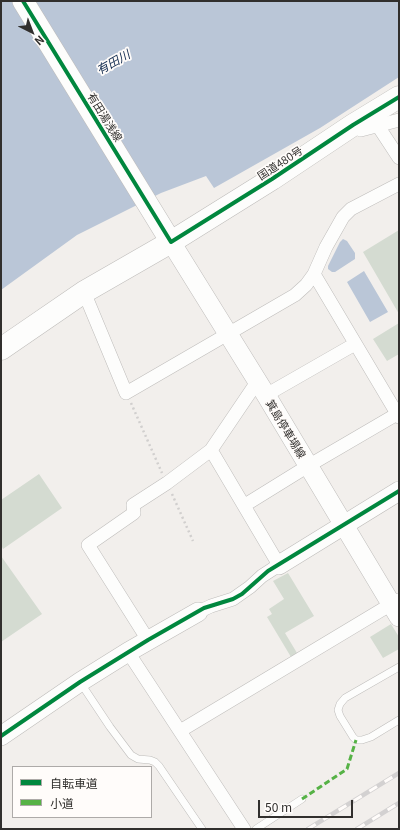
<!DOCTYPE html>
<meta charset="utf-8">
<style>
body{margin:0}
#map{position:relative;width:400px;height:830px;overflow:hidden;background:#f2efec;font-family:Georgia,"Noto Sans JP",serif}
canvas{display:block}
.frame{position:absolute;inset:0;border:2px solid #312f2d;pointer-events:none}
.legend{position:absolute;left:12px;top:766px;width:140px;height:52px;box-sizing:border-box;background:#fffcfa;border:1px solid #adaaa8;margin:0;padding:5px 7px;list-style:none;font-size:12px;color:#312f2d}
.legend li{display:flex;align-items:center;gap:8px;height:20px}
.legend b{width:20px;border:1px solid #adaaa8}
.north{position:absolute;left:12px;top:12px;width:40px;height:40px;-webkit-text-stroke:3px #fffcfa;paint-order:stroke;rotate:138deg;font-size:11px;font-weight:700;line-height:16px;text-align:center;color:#312f2d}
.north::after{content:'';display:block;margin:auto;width:14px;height:18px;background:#312f2d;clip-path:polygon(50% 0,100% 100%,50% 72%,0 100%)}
.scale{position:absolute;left:258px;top:800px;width:95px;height:18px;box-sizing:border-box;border:2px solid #312f2d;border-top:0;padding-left:5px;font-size:12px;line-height:14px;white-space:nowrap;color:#312f2d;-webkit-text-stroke:3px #fffcfa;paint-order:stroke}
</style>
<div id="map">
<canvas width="400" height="830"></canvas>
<div class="frame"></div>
<ul class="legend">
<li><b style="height:5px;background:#00873e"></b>自転車道</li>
<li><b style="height:5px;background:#56b246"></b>小道</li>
</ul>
<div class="north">N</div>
<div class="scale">50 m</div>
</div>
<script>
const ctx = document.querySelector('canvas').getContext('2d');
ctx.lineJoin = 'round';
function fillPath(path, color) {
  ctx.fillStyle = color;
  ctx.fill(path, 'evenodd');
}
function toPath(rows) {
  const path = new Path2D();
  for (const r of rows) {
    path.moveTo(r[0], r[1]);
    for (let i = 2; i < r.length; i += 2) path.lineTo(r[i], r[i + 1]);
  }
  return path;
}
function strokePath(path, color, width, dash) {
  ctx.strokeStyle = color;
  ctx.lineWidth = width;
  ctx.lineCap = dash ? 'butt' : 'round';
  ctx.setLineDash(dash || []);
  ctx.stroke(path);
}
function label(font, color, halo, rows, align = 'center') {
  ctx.font = font + ' Georgia,"Noto Sans JP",serif';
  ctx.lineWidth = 3.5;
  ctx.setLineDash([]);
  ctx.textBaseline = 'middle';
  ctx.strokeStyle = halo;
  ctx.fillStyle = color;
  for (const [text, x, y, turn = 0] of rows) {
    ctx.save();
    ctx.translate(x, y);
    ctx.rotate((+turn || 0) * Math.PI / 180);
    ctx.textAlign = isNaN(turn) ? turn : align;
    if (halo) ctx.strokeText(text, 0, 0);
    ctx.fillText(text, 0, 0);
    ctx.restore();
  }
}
const green = toPath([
 [399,230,399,314,363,252],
 [399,323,399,354,387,361,373,339],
 [39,474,62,508,3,549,1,545,1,500],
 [1,556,42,614,1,642],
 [288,573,314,616,285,633,297,653,291,657,267,617,272,614,269,609,284,599,273,581],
 [391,624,399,637,399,649,383,658,370,637]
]);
const water = toPath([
 [1,1,399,1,399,77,320,128,214,188,206,176,161,193,77,235,1,290],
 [343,239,347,241,355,253,355,259,335,272,332,272,328,269,328,266,340,242],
 [364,271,388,312,370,322,347,282]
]);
const path = toPath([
 [131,403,162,473],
 [172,494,193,541]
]);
const lane = toPath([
 [399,667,345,698,340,704,338,710,340,716,353,737,356,740,362,740,371,737,399,720],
 [80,682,110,727,131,755,138,759,150,760,155,762,159,766,202,829],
 [256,829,302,799]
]);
const street = toPath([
 [354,126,361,130,399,120],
 [378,126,399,158],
 [314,274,399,417],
 [84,292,126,393,295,295,306,285,314,274,326,247,343,217,351,209,399,184],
 [266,395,355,344],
 [245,505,308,466,397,414],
 [198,612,211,606,233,599,250,587,262,576,279,565,211,450,257,382],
 [148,640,88,545,134,513,133,505,167,483,211,450],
 [128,652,244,829],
 [180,731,398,600]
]);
const secondary = toPath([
 [171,242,266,395,399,617],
 [279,565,399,491],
 [1,736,80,682,128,652,198,612]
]);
const primary = toPath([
 [23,1,171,242]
]);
const highway = toPath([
 [1,349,84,292,171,242,272,179,353,125,399,97]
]);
const rail = toPath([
 [308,829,399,773],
 [357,829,399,803]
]);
const quiet = toPath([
 [302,799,347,769,356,740]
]);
const cycleway = toPath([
 [23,1,171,242,272,179,353,125,399,97],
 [1,736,80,682,148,640,204,608,233,599,242,594,268,571,399,491]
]);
const streetNames = [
 ["有田湯浅線",105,117,58],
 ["国道480号",280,163,-33],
 ["箕島停車場線",286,429,59]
];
const waterNames = [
 ["有田川",113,62,-29]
];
fillPath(green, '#d4dbd1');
fillPath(water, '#bac6d7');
strokePath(lane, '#bebcba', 8);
strokePath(street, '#bebcba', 14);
strokePath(secondary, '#bebcba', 20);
strokePath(primary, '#bebcba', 22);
strokePath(highway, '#bebcba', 23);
strokePath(path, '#d1cfce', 2.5, [2, 3]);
strokePath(lane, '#fdfdfc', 7);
strokePath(street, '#fdfdfc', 13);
strokePath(secondary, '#fdfdfc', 19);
strokePath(primary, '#fdfdfc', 21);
strokePath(highway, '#fdfdfc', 22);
strokePath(rail, '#d3d1d1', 4.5);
strokePath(rail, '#fffcfa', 3, [9]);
strokePath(quiet, '#56b246', 3, [6, 3]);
strokePath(cycleway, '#00873e', 4);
label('11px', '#312f2d', '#fffcfa', streetNames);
label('italic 12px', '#112a4e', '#fffcfa', waterNames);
</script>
